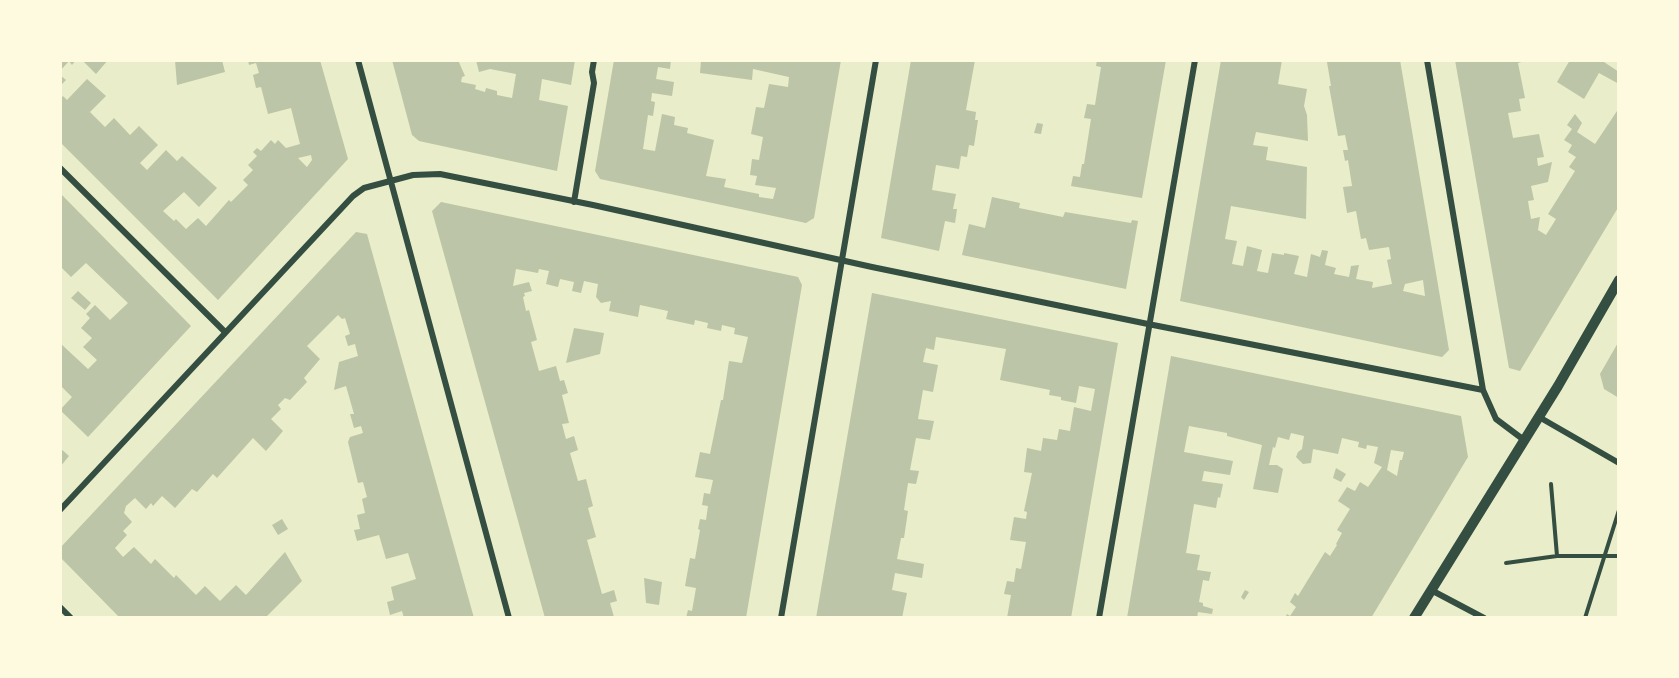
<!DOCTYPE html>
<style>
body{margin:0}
#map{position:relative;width:1679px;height:678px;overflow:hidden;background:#e9edc9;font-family:Figtree,sans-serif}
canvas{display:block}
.frame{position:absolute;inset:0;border:62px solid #fefae0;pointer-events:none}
</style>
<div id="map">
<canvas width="1679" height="678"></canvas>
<div class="frame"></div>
</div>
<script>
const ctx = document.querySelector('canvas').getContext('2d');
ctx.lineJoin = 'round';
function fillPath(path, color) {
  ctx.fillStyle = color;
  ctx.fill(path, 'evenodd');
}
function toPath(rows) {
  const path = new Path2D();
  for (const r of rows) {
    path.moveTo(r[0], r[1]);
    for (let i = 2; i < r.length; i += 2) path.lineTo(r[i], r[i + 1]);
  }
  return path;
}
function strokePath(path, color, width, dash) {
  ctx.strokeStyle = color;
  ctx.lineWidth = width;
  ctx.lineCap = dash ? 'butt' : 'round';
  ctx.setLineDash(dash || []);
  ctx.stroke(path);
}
const building = toPath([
 [60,60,76,60,72,65,69,61,60,71],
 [82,60,108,60,96,74],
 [175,60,222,60,225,72,177,85],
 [248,60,320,60,348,159,218,300,60,142,60,100,63,96,67,100,87,79,106,96,90,112,105,127,114,118,130,135,139,126,158,145,140,163,147,170,166,150,177,161,182,156,217,188,199,207,184,192,163,211,174,221,176,219,186,229,198,218,206,226,229,200,231,202,248,185,243,180,253,170,248,165,257,156,253,152,257,148,261,151,271,140,275,144,278,140,286,148,300,144,291,108,268,114,261,87,256,88,253,75,259,73,256,63,249,65],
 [311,155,312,160,307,167,298,158],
 [392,60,458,60,465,76,462,77,461,82,476,85,475,89,485,92,486,88,497,91,497,95,512,98,516,74,490,69,479,72,476,60,575,60,571,85,542,79,539,100,568,106,557,171,419,141,412,135],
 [614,60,671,60,670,69,658,67,656,79,674,82,672,96,652,93,651,101,655,102,653,116,648,115,643,149,655,151,662,114,675,117,674,125,688,128,687,133,714,140,706,176,726,179,724,187,759,194,759,197,773,199,776,188,755,185,757,176,750,175,752,159,759,160,763,137,751,134,756,107,764,108,769,84,788,87,789,77,753,69,752,80,700,73,701,60,841,60,814,218,806,223,600,179,595,171],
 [911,60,975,60,966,110,976,112,975,120,978,120,974,146,969,145,967,157,961,156,959,169,936,165,932,190,956,194,953,209,957,209,955,223,945,221,939,251,881,238],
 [1097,60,1166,60,1142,198,1071,186,1073,176,1080,177,1082,164,1084,164,1091,119,1084,118,1087,104,1095,105,1101,67,1096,66],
 [1221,60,1282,60,1278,84,1307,89,1304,106,1307,115,1308,141,1256,132,1253,145,1268,147,1266,160,1307,167,1306,219,1231,206,1225,239,1237,241,1232,264,1243,266,1247,246,1262,250,1257,271,1268,273,1272,253,1284,255,1284,253,1299,256,1294,274,1307,277,1311,254,1320,257,1322,250,1328,251,1325,265,1336,268,1334,274,1349,277,1351,266,1359,265,1356,279,1373,282,1372,288,1392,284,1387,260,1391,259,1389,247,1369,250,1366,238,1361,239,1356,211,1347,213,1343,187,1352,186,1348,160,1345,161,1343,150,1348,150,1345,135,1338,136,1329,86,1331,86,1327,62,1323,62,1323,60,1400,60,1449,350,1442,357,1180,301],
 [1423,280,1425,296,1403,291,1405,284],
 [1455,60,1529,60,1518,63,1525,98,1519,99,1521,111,1508,113,1513,138,1539,134,1544,157,1537,158,1538,166,1552,162,1548,182,1531,186,1534,200,1528,201,1531,219,1540,217,1538,230,1546,235,1556,219,1548,214,1575,171,1569,167,1576,157,1568,152,1572,145,1564,140,1572,129,1567,125,1575,114,1582,123,1577,132,1595,144,1619,108,1619,206,1520,371,1509,368],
 [1570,60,1601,60,1619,72,1619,84,1599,73,1584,99,1557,82],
 [60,75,66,80,60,86],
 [1037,123,1043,124,1041,134,1034,133],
 [60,193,191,326,88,437,60,410,72,397,60,385,60,343,88,369,97,360,83,347,92,338,81,328,90,318,86,314,95,305,110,320,128,303,86,263,71,277,60,266],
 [992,197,1020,203,1019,208,1063,217,1065,212,1131,223,1132,220,1138,221,1126,289,962,255,969,224,985,228],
 [441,202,798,277,802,285,746,618,686,618,688,610,692,611,696,588,685,586,690,558,695,559,700,530,698,529,700,519,706,520,708,506,702,505,704,493,710,494,713,480,695,477,700,452,710,454,721,400,723,400,729,361,742,363,748,337,734,334,735,328,722,325,721,331,707,328,708,323,695,320,694,325,666,319,668,311,640,305,638,317,609,311,611,301,601,303,596,297,598,284,584,281,581,293,572,291,574,282,560,279,558,287,546,284,549,271,539,269,538,273,516,269,513,286,529,282,532,291,524,293,525,296,523,297,526,311,529,310,537,340,531,342,539,371,556,366,560,381,564,380,568,393,562,395,569,423,562,424,566,439,574,436,578,450,570,453,578,481,586,479,593,506,588,508,596,537,587,540,602,594,614,590,617,601,610,603,614,617,611,618,545,618,432,211],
 [356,232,367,234,474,618,404,618,402,611,390,615,387,602,394,600,391,587,416,579,408,553,386,559,379,535,357,541,354,530,360,529,357,515,365,513,362,499,367,497,363,482,358,483,348,442,350,437,363,433,361,426,354,428,350,414,354,414,346,386,334,390,339,362,358,356,355,344,348,346,345,336,350,334,345,318,342,319,338,315,307,346,320,359,304,378,307,382,290,400,285,398,278,405,281,409,271,419,283,431,266,451,253,438,217,478,213,474,197,492,192,489,175,508,162,496,153,506,151,503,146,509,135,498,126,506,124,513,132,522,123,531,127,535,115,548,123,557,134,547,151,564,155,559,174,578,176,575,196,595,205,586,220,601,236,585,246,595,285,552,302,581,265,618,120,618,60,557,60,548],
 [78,291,91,303,85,310,71,298],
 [872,293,1118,343,1071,618,1007,618,1011,595,1004,594,1007,581,1014,582,1016,568,1021,569,1026,542,1010,540,1014,517,1026,519,1027,512,1024,511,1032,473,1024,472,1027,448,1041,451,1043,438,1057,440,1059,429,1070,431,1074,407,1091,411,1095,389,1079,386,1076,403,1061,400,1061,397,1049,395,1050,390,1000,380,1006,349,936,337,934,350,926,348,923,362,938,365,933,392,923,390,918,419,934,421,930,440,916,438,910,470,919,471,916,484,908,483,904,510,908,511,904,538,901,538,897,559,924,564,922,578,895,573,892,590,907,593,902,618,816,618],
 [574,328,604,333,600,354,566,363],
 [1619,341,1619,398,1604,389,1600,374],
 [1171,356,1461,416,1468,457,1371,618,1285,618,1287,614,1290,616,1296,607,1290,602,1295,593,1298,596,1325,552,1330,556,1337,545,1336,544,1342,533,1337,530,1350,509,1338,501,1347,487,1355,491,1360,482,1368,487,1382,467,1374,463,1378,447,1367,445,1366,449,1358,447,1359,442,1342,438,1338,454,1313,449,1311,463,1303,464,1296,457,1298,452,1302,449,1304,436,1291,433,1289,440,1278,437,1275,448,1273,447,1269,465,1277,465,1283,469,1278,493,1253,489,1262,445,1227,436,1227,433,1189,426,1184,452,1233,461,1230,475,1204,471,1202,481,1223,484,1220,498,1218,497,1216,508,1194,504,1186,553,1200,555,1197,570,1211,572,1209,581,1203,580,1199,602,1203,603,1203,606,1213,609,1212,614,1198,612,1197,618,1127,618],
 [1391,450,1404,452,1402,460,1400,460,1397,476,1387,470],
 [60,448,69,456,60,467],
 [1336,468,1346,474,1341,482,1333,478],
 [282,519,288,529,278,535,272,525],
 [644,578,662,582,659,605,646,603],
 [1245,590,1249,592,1244,600,1241,597]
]);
const path = toPath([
 [1551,484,1557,556],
 [1506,563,1557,556,1619,556],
 [1585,618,1619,510]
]);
const minor = toPath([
 [358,60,509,618],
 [1427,60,1483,390,1496,419,1524,440],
 [60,168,225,332],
 [574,202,594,83,592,72,594,60],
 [1539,417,1619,463],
 [60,510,353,196,364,188,413,175,440,174,593,205,872,267,1148,324,1483,390],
 [1431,590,1484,618],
 [60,607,71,618],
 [781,618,876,60],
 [1099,618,1195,60]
]);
const tertiary = toPath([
 [1414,618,1558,386,1619,280]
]);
fillPath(building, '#bcc5a7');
strokePath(path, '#344e41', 4);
strokePath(minor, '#344e41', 6);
strokePath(tertiary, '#344e41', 10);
</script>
